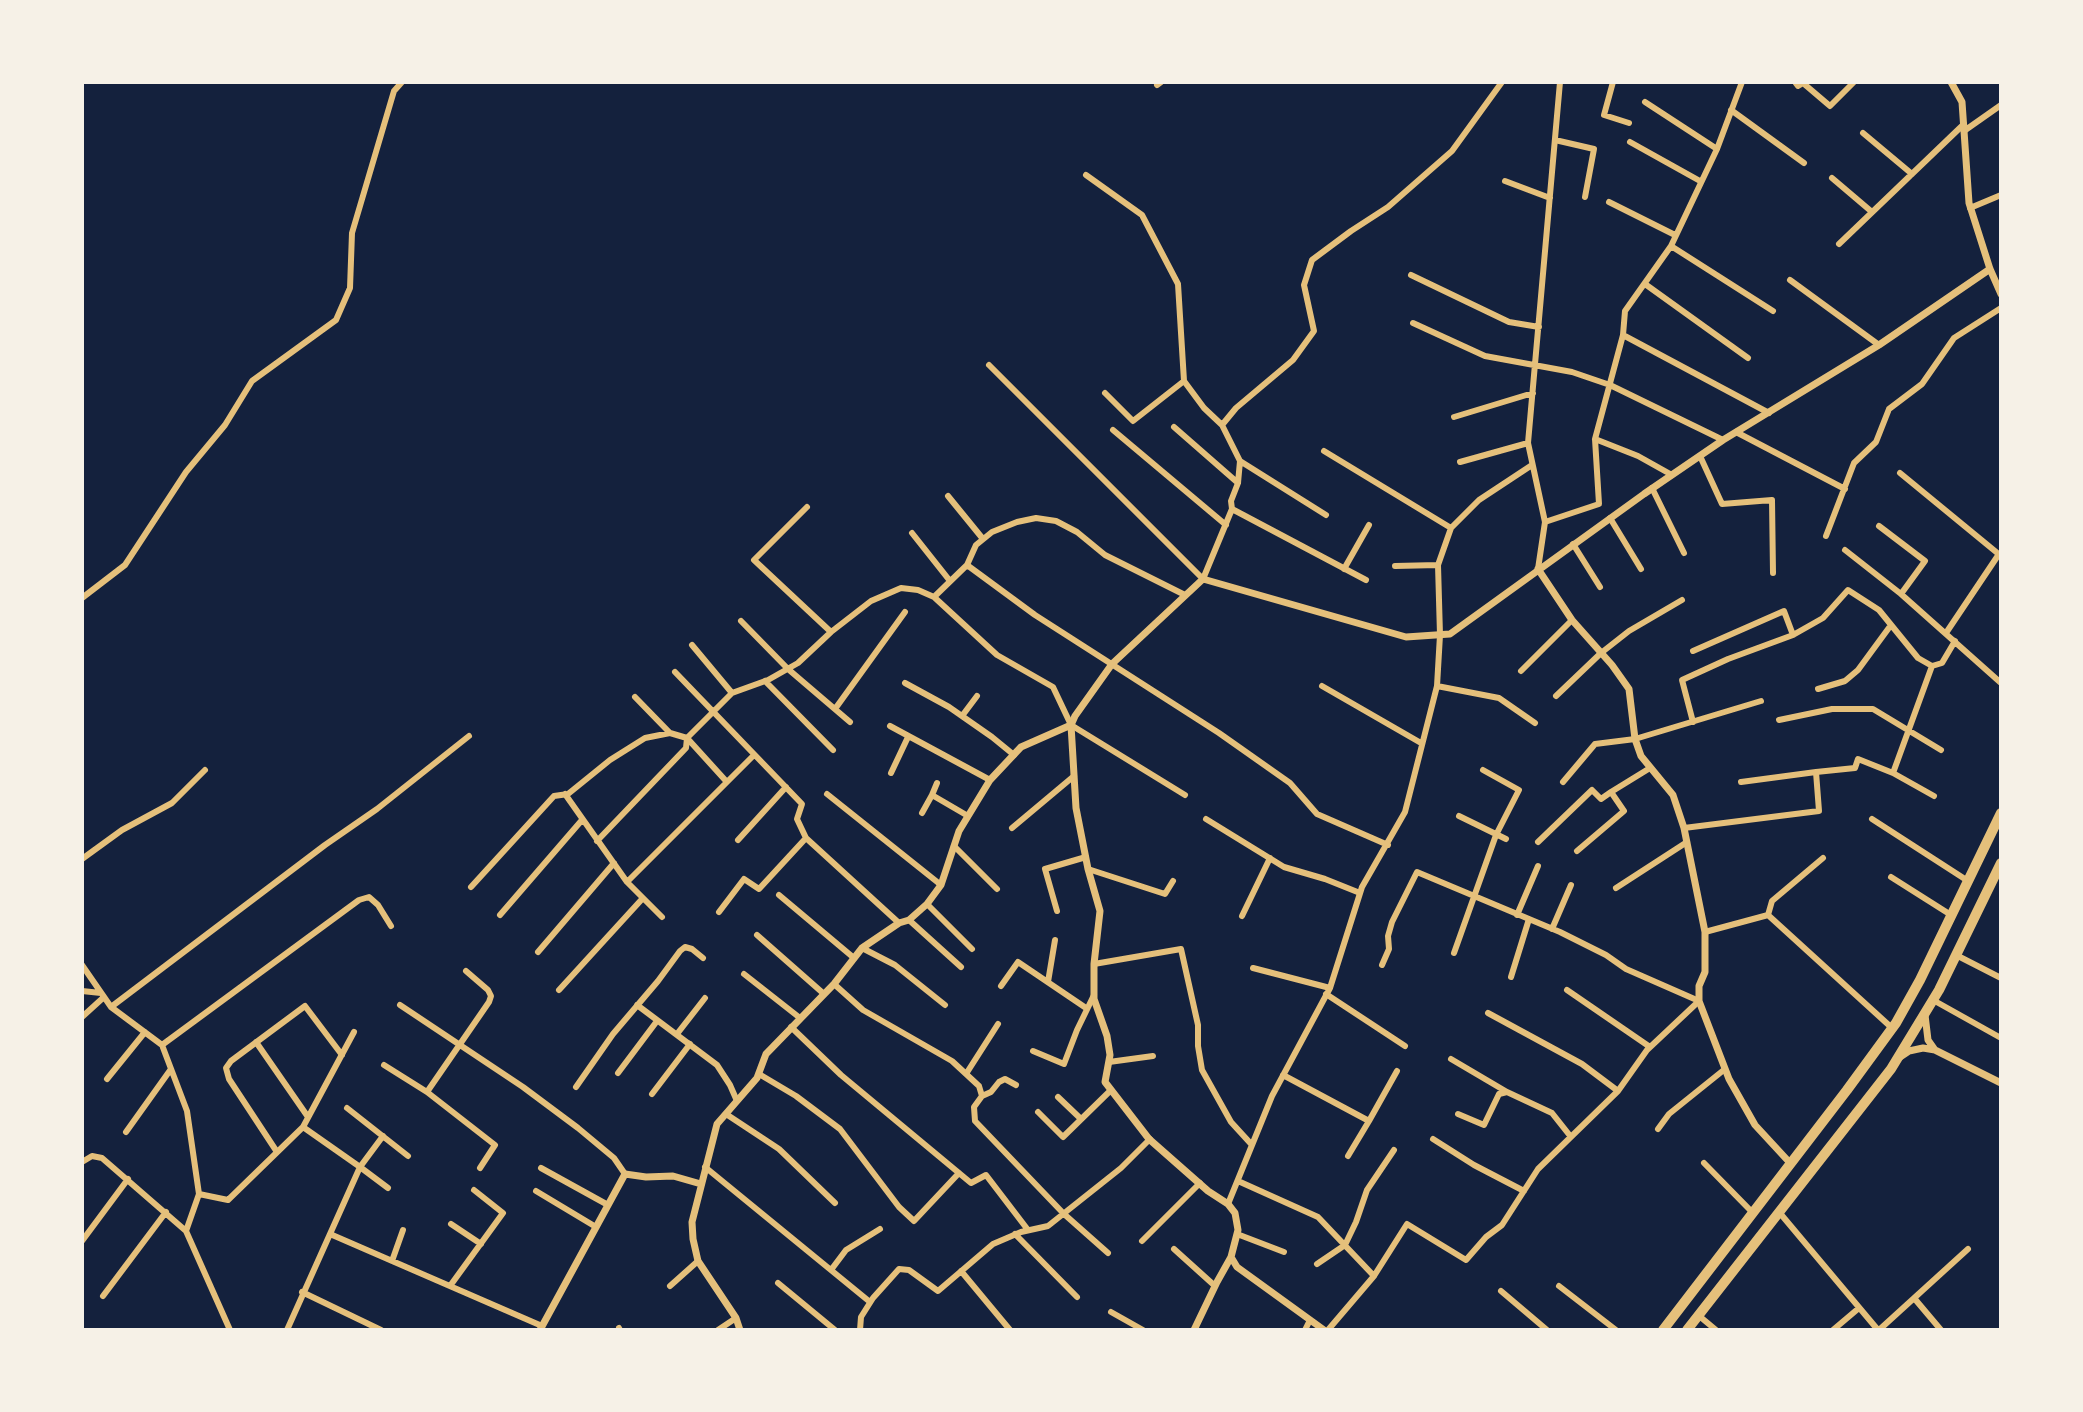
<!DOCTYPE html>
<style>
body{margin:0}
#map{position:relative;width:2083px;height:1412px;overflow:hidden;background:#14213d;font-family:"Space Grotesk",sans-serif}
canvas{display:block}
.frame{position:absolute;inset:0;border:84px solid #f6f1e7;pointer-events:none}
</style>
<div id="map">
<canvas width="2083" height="1412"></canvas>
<div class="frame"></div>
</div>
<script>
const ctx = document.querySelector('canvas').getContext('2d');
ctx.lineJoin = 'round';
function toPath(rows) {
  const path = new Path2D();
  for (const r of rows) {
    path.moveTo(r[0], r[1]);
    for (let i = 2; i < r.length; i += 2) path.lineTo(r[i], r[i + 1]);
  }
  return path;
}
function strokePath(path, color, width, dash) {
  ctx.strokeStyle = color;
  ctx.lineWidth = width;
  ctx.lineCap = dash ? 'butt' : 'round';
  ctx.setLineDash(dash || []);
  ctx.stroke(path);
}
const minor = toPath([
 [1613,82,1604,115,1629,123],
 [1795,82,1798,86,1803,83,1830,106,1854,82],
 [1157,85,1161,82],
 [1645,102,1717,149],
 [1731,110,1804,163],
 [1964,131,2001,105],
 [1863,133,1912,174],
 [1555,140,1594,149,1585,197],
 [1630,142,1700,181],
 [1832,178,1872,212],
 [1505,181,1550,198],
 [1609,202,1675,235],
 [1970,208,2001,195],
 [1839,244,1964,124],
 [1671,246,1773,311],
 [1411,275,1509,322,1539,327],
 [1790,280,1879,345],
 [1645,284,1748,358],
 [1413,323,1485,356,1572,372,1610,385,1723,440],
 [1623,335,1769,413],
 [989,365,1203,579,1232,509,1231,501,1238,483,1240,461,1222,425,1204,408,1184,381,1178,284,1142,215,1086,175],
 [1105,393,1133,421,1184,381],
 [1454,417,1533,393],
 [1222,425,1236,408,1293,360,1314,331,1304,285,1312,260,1351,231,1388,207,1452,151,1502,82],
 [1174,427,1238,483],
 [1113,430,1226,525],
 [1736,432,1845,489],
 [1595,439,1638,456,1672,475],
 [1324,451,1451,528],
 [1700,456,1722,504,1772,500,1773,573],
 [1240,461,1326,515],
 [1460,462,1528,443],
 [1900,473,2001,556],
 [1652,488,1684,553],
 [948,496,983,539],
 [807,507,754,560,831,632],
 [1232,509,1366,580],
 [1610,518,1641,569],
 [1545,522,1599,504,1595,439,1623,335,1625,311,1671,246,1717,149,1742,82],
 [1879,526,1925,561,1901,594],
 [912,533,950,581],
 [1826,536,1854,463,1876,442,1889,409,1922,384,1954,338,2001,308],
 [1573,544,1600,587],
 [1845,550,1901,594,2001,683],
 [967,565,1035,615,1219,733,1290,783,1317,814,1388,845],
 [1395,566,1438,565],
 [1344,569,1369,525],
 [1538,569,1545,522,1528,443,1560,82],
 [934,597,967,565,976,545,992,532,1017,522,1036,518,1056,521,1077,532,1105,555,1185,595],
 [82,598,125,565,186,472,225,425,252,381,336,320,350,288,352,233,394,91,402,82],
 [741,621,788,669,850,722],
 [1946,633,1999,554],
 [692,645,732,693],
 [1693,651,1784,611,1793,635],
 [1521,671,1572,620],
 [675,672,802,804,797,819,806,838,899,923],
 [765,681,833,750],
 [905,683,949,707,992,737,1014,755],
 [1322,686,1421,743],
 [1437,686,1499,698,1535,723],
 [1818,689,1845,681,1858,670,1891,625],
 [1556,696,1601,653,1629,631,1682,600],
 [635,697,670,733],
 [835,709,905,612],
 [962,716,977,696],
 [1779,720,1832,709,1873,709,1941,750],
 [1693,722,1682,680,1728,659,1793,635,1823,618,1848,590,1879,610,1918,658,1932,666],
 [890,726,990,780],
 [687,738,726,781],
 [891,773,908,737],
 [1893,773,1934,796],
 [1563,782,1595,744,1635,739,1761,701],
 [1741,782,1816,772],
 [827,794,941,885],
 [932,795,937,783],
 [922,813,932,795,968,816],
 [1459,816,1506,839],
 [1206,819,1284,867,1325,879,1360,893],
 [1872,819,1968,881],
 [1012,828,1074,776],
 [1684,828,1819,811,1816,772,1855,768,1858,759,1893,773,1932,666,1942,663,1955,641],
 [738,840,786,787],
 [597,841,686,748,687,738],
 [1538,842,1592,790,1601,799,1611,792],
 [954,846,997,889],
 [1577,851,1624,811,1611,792,1650,768],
 [82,859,122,830,172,803,205,770],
 [1088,869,1165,894,1173,881],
 [1891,877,1951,915],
 [627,882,754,755],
 [471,887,554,796,568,794,610,760,645,738,670,733,687,738,732,693,768,680,798,663,831,632,871,601,901,588,918,590,934,597,997,655,1053,687,1071,725,1185,795],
 [1616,888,1687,842],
 [779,895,854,958],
 [643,898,662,917],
 [927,904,972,949],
 [1057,911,1045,869,1086,857],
 [719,912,744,879,759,889,806,838],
 [500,915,582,820],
 [1517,915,1538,866],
 [1768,915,1772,901,1823,858],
 [1242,916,1270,858],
 [909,920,961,967],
 [1552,929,1571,885],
 [1705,932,1768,915,1892,1028],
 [757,935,824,994],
 [862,948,895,965,945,1005],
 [538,952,614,863],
 [1454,953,1496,835,1519,790,1483,770],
 [1956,955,2001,978],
 [1094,964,1181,949,1198,1025,1198,1046,1202,1070,1231,1122,1252,1145],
 [82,965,111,1007,162,1045,187,1111,199,1194,186,1231,230,1330],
 [1253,968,1330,988],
 [744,974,800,1018],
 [1511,977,1529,919],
 [1048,982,1055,940],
 [834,984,863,1010,952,1061,979,1086,982,1096,974,1107,975,1121,1064,1214,1108,1253],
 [1001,986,1018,962,1086,1008],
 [559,990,643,898,627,882,565,794],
 [1567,990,1650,1047],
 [82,991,101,993],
 [1326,994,1405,1046],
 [1933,1000,2001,1038],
 [400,1005,523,1087,578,1128,614,1158,625,1174],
 [637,1005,717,1065,730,1085,737,1101],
 [111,1007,325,845,377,809,469,736],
 [1488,1013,1582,1064,1618,1091],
 [82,1017,104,997],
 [791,1027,841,1075,971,1183,986,1175,1028,1230],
 [677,1034,705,998],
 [256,1042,308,1117],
 [162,1045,359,900,369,897,378,905,391,926],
 [1033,1051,1064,1064,1077,1030,1094,995],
 [1451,1059,1507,1092],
 [1109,1062,1153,1056],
 [384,1065,427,1092,495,1145,480,1168],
 [618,1073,657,1021],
 [759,1074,796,1096,840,1129,899,1207,914,1221,959,1173],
 [966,1074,998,1024],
 [1283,1075,1369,1121,1397,1071],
 [107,1079,145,1032],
 [576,1087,613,1034,658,981,680,951,685,947,692,949,703,958],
 [427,1092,489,1002,491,996,488,990,466,971],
 [652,1094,690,1044],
 [982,1096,991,1092,999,1082,1005,1079,1016,1085],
 [1058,1097,1081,1119],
 [347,1108,408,1156],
 [1038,1112,1063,1137,1110,1091],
 [726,1114,779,1149,835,1203],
 [1458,1114,1484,1125,1499,1094,1507,1092,1552,1113,1571,1137],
 [1658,1129,1669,1114,1725,1069],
 [126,1132,171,1069],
 [383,1136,360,1167,388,1188],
 [1433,1139,1474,1165,1524,1191],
 [277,1152,229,1079,226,1068,231,1061,305,1006,342,1055],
 [1348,1156,1369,1121],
 [82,1162,92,1156,102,1158,186,1231],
 [1704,1163,1753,1213],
 [705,1167,870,1302],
 [541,1168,608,1205],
 [1238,1181,1318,1217,1374,1276],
 [536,1191,596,1227],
 [199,1194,228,1200,303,1127,354,1032],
 [1228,1204,1272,1096,1330,988,1362,887,1405,812,1437,686,1440,635,1438,565,1451,528,1479,500,1532,465],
 [1779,1212,1878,1330],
 [451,1224,481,1244],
 [330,1234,542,1326],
 [1015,1234,1077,1297],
 [1237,1234,1284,1252],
 [82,1241,128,1179],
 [1142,1241,1200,1183],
 [1174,1249,1215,1286],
 [392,1261,403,1230],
 [1317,1264,1345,1245,1356,1222,1367,1190,1394,1150],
 [831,1270,846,1250,880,1229],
 [961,1271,1010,1330],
 [778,1283,835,1330],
 [450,1286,503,1213,474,1190],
 [670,1286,698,1261],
 [1559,1286,1616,1330],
 [1501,1291,1547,1330],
 [302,1292,381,1330],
 [103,1296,166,1212],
 [1914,1298,1941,1330],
 [1111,1312,1143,1330],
 [1698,1315,1716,1330],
 [619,1328,620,1330],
 [287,1330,360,1167,303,1127],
 [718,1330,736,1318],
 [860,1330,861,1317,873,1298,899,1269,909,1270,938,1291,993,1244,1021,1232,1048,1226,1121,1168,1150,1139],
 [1305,1330,1310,1320],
 [1328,1330,1374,1276,1407,1224,1466,1260,1486,1237,1502,1225,1538,1169,1618,1091,1647,1050,1699,1001,1626,969,1606,955,1560,932,1417,872,1392,922,1388,936,1389,949,1382,965],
 [1833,1330,1859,1308],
 [1879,1330,1968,1249]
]);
const tertiary = toPath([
 [1951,82,1962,102,1969,203,1990,269,2001,294],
 [1538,569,1572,620,1612,665,1629,689,1635,739,1641,756,1673,795,1684,828,1705,932,1705,972,1699,986,1699,1001,1729,1079,1755,1125,1791,1164],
 [1925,1015,1928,1040,1935,1050],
 [1900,1057,1909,1051,1923,1048,1935,1050,2001,1083],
 [540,1330,625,1174,646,1177,673,1176,701,1184],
 [740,1330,736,1318,698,1261,693,1239,692,1222,717,1124,757,1078,766,1054,834,984,862,948,899,923,909,920,927,904,941,885,959,831,990,780,1021,747,1071,725],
 [1194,1330,1217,1282,1231,1257],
 [1324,1330,1237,1267,1231,1257,1238,1230,1235,1213,1228,1204,1208,1191,1149,1139,1105,1082,1110,1055,1107,1036,1094,999,1094,964,1100,911,1088,869,1076,808,1071,725,1075,716,1112,664,1203,579,1406,637,1450,634,1644,494,1723,440,1879,345,1990,269]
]);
const trunk = toPath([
 [1663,1330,1847,1090,1896,1023,1920,980,2001,813],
 [1687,1330,1891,1069,1939,990,2001,863]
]);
strokePath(minor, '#e5c07b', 6);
strokePath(tertiary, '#e5c07b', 7);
strokePath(trunk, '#e5c07b', 10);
</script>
